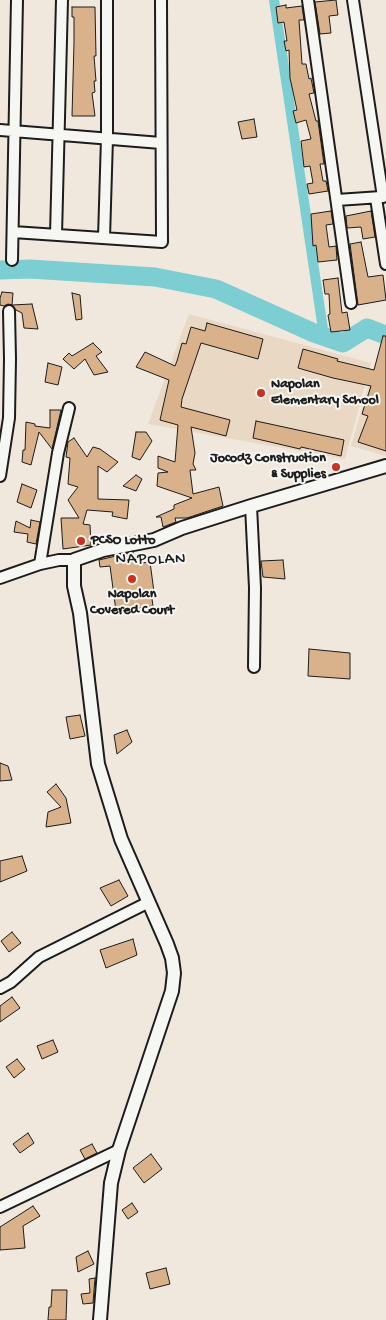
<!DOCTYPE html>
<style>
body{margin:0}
canvas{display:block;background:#f0e8dd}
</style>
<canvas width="386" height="1320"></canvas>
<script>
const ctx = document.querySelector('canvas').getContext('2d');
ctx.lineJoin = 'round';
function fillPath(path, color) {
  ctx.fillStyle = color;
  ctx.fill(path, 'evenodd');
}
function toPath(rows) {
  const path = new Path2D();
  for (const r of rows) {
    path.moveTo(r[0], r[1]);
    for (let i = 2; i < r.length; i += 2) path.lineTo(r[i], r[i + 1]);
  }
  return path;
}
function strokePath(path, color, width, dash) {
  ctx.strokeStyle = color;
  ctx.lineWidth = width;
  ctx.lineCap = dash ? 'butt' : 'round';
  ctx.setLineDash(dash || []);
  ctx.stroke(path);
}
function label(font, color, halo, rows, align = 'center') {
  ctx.font = font + ' "Gochi Hand",sans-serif';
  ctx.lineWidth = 4;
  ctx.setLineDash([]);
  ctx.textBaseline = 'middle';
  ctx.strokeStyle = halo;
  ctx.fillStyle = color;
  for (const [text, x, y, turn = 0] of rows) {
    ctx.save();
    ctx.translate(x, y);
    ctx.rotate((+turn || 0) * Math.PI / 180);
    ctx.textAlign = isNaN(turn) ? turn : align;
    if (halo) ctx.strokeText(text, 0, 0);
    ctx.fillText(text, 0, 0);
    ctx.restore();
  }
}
const built = toPath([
 [189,314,371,363,345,459,148,424],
 [386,326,386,456,351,446]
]);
const canal = toPath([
 [274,0,324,336]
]);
const river = toPath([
 [0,270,30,269,155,277,216,289,314,333,343,343,367,328,386,335]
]);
const building = toPath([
 [336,0,338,15,329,16,331,33,320,34,315,2,336,0],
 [286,5,286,8,302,6,304,20,299,20,302,64,306,64,309,79,311,78,314,93,309,94,316,121,318,121,324,164,320,164,323,181,326,181,328,191,309,194,307,184,313,183,310,166,304,167,301,141,311,139,306,120,296,123,293,111,297,110,290,78,289,50,286,51,284,41,287,41,284,22,278,23,276,7,286,5],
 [72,7,95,7,96,56,94,56,96,81,94,81,95,92,92,93,95,116,72,116,74,43,74,17,72,17,72,7],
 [254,119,257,137,242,139,238,122,254,119],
 [331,211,333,224,326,225,329,247,336,246,337,260,318,262,316,245,313,246,311,214,331,211],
 [371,211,375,237,363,239,361,227,347,228,346,216,371,211],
 [361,242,368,277,383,275,386,300,358,305,350,244,361,242],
 [338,278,342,313,347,312,350,330,331,332,328,315,330,314,329,294,325,294,323,280,338,278],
 [2,292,13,293,12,305,8,304,4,306,0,305,0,298,2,292],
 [72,293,80,295,82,319,76,320,72,293],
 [32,304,38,329,24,328,22,313,16,310,12,305,32,304],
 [207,323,263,339,258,359,201,343,182,399,181,407,230,420,226,436,191,427,195,453,193,464,196,470,190,470,193,494,219,487,223,506,187,518,175,518,176,522,163,527,161,517,156,517,174,509,174,505,192,498,157,486,158,473,168,472,158,468,158,456,175,462,178,425,160,420,169,380,136,367,145,352,175,366,177,361,182,343,186,344,191,327,205,331,207,323],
 [383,336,386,336,386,451,358,442,368,416,362,414,371,386,333,378,298,368,303,349,338,359,337,361,374,370,383,336],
 [93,343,102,352,96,356,108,372,94,375,85,359,74,369,63,359,69,353,72,356,93,343],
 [48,363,62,367,58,385,45,382,48,363],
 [50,410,61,410,52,449,39,432,31,465,22,462,23,450,25,450,26,422,35,424,35,426,50,428,50,410],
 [256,421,344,440,341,456,301,447,300,449,253,438,256,421],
 [136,432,146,432,152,441,140,460,132,457,136,432],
 [74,438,87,457,93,447,100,449,118,462,107,472,98,466,98,499,129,500,127,519,112,516,113,512,87,510,83,524,90,525,91,545,63,549,61,518,79,518,68,500,78,487,68,484,70,458,66,457,68,442,74,438],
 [136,475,142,479,136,491,123,486,136,475],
 [22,484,37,490,31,508,17,502,22,484],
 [31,520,40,522,36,544,27,542,28,534,14,532,16,521,30,528,31,520],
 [133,552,135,564,150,562,154,592,151,592,153,606,116,611,110,566,100,567,99,560,133,552],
 [283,560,285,579,263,577,261,561,283,560],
 [309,649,350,653,350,679,308,676,309,649],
 [80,715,85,736,70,739,66,717,80,715],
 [127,730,132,742,117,754,114,735,127,730],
 [0,763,8,766,12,780,0,781,0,763],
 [56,784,66,798,71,823,46,827,48,812,61,807,47,792,56,784],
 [22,856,27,871,0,882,0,861,22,856],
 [119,880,128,896,111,906,100,888,119,880],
 [12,932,21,943,9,952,1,941,12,932],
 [133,939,137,955,106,968,100,950,133,939],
 [12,997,20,1008,0,1022,0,1006,12,997],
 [53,1040,58,1052,42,1059,37,1046,53,1040],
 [17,1059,25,1069,14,1078,6,1067,17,1059],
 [28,1133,34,1143,20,1153,13,1144,28,1133],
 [92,1144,97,1153,85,1159,80,1150,92,1144],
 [151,1154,162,1169,144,1183,133,1168,151,1154],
 [132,1203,138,1212,128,1219,122,1210,132,1203],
 [33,1206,40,1216,23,1226,25,1248,0,1250,0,1227,33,1206],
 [88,1251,94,1264,78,1272,76,1257,88,1251],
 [166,1268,170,1284,150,1289,146,1273,166,1268],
 [95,1278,93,1303,83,1304,81,1294,90,1293,89,1279,95,1278],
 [52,1290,67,1290,66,1320,48,1320,49,1307,51,1307,52,1290]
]);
const minor = toPath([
 [308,0,351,303],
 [353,0,383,197],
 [0,130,161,143],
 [376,198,386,264],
 [337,200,381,197],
 [13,232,162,242,161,0],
 [56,235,62,0],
 [104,238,107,138,107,0],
 [12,260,17,0],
 [0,476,9,418,10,359,9,311],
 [251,506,255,588,254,667],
 [40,564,58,453,69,408],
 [0,578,40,564,59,560,74,560],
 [0,988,11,982,39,957,149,902],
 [0,1207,119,1150]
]);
const tertiary = toPath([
 [100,1320,111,1183,119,1150,172,991,174,973,172,958,167,944,121,839,98,764,80,613,74,586,74,560,103,550,154,540,182,528,251,506,386,466]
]);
const markers = [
 [261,393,5,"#c8321e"],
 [336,467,5,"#c8321e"],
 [81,541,5,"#c8321e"],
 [132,579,5,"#c8321e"]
];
const poiNames = [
 ["Napolan",271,385],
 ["Elementary School",271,401],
 ["Jocodz Construction",326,459,"right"],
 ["& Supplies",326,475,"right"],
 ["PCSO Lotto",91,541],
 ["Napolan",132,595,"center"],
 ["Covered Court",132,611,"center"]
];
const quarterNames = [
 ["NAPOLAN",151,561]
];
fillPath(built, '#e9d8c4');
strokePath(canal, '#7cced3', 10);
strokePath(river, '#7cced3', 19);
fillPath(building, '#d9b18a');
strokePath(building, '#1c1c1c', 1);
strokePath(minor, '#1c1c1c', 14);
strokePath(tertiary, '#1c1c1c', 16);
strokePath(minor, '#f6f6f2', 10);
strokePath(tertiary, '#f6f6f2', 12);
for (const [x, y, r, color] of markers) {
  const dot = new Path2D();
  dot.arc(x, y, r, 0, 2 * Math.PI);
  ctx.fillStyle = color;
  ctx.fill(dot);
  strokePath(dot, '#f6f6f2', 2);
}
label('bold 14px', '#1c1c1c', '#f6f6f2', poiNames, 'left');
ctx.letterSpacing = '1px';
label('16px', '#1c1c1c', '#f6f6f2', quarterNames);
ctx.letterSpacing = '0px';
</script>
